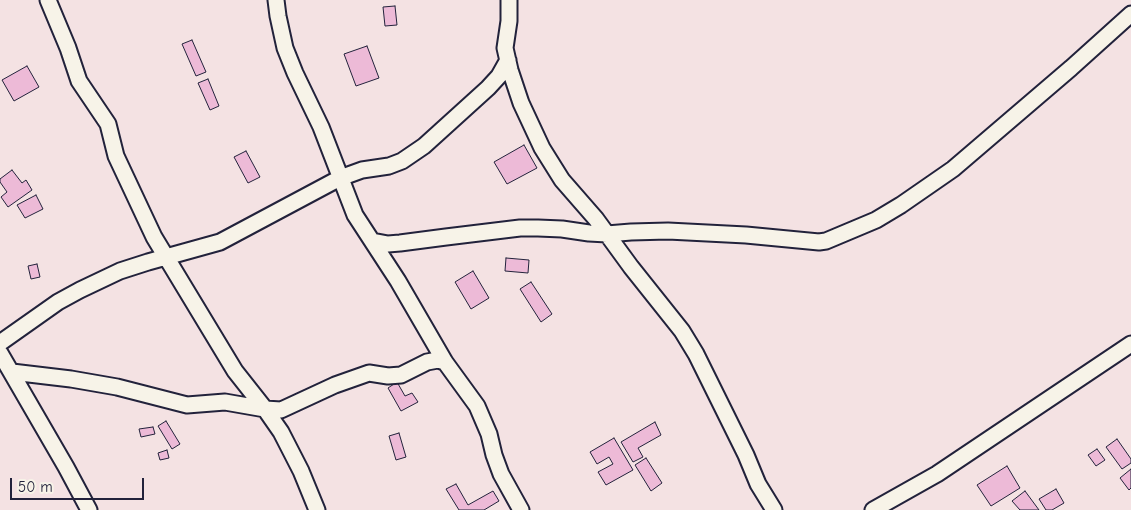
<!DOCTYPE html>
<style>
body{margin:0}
#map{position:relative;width:1131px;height:510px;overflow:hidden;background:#f4e2e3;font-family:"Comic Neue",sans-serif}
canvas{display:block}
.scale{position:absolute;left:10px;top:478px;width:134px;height:22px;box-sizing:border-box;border:2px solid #22223b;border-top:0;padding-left:6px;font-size:15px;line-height:18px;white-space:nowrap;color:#22223b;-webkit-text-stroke:4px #f7f3e8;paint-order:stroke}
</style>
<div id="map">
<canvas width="1131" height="510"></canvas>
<div class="scale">50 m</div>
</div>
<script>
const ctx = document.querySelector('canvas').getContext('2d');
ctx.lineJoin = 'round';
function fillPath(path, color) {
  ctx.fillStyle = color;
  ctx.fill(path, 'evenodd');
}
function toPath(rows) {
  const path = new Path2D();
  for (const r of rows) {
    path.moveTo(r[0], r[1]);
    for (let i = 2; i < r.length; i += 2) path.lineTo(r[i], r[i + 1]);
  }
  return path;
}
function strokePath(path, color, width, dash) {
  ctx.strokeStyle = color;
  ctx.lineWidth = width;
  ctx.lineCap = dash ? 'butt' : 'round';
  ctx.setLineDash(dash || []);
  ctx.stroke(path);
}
const building = toPath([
 [395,6,397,25,385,26,383,7,395,6],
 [192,40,206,72,196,76,182,44,192,40],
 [367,46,379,78,356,86,344,54,367,46],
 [27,66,39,87,14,101,2,80,27,66],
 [208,79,219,106,210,110,198,83,208,79],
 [524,145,537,168,507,184,494,162,524,145],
 [246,151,260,177,248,183,234,157,246,151],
 [12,170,22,183,26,180,32,190,8,207,1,197,7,192,0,182,0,179,12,170],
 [36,195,43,209,25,218,17,205,36,195],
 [506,258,529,260,528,273,505,271,506,258],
 [37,264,40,277,31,279,28,266,37,264],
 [473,271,489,298,471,309,455,282,473,271],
 [531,282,552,314,541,322,520,289,531,282],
 [397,382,405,396,412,393,418,402,401,411,388,388,397,382],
 [166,421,180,444,172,449,158,426,166,421],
 [655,422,661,435,638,448,643,457,633,462,621,442,655,422],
 [153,427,155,434,141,437,139,429,153,427],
 [399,433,406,457,396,460,389,436,399,433],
 [614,438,633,470,606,485,598,472,613,464,609,457,597,464,590,452,614,438],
 [1117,439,1131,459,1131,463,1122,469,1106,447,1117,439],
 [1097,449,1105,460,1096,466,1088,455,1097,449],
 [167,450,169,458,160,460,158,453,167,450],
 [646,458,662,483,651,491,635,465,646,458],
 [1007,466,1020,488,991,506,977,485,1007,466],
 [1131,469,1131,488,1129,490,1120,478,1131,469],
 [456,484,468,505,493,491,499,501,484,510,459,510,446,489,456,484],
 [1056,489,1064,503,1052,510,1046,510,1039,499,1056,489],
 [1025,491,1039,510,1020,510,1012,501,1025,491]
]);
const street = toPath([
 [48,0,68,48,79,81,108,124,116,156,154,237,235,371,265,409,281,432,301,471,317,510],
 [276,0,278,16,285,48,295,73,321,127,355,215,398,281,445,362,477,406,489,434,494,455,501,474,521,510],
 [509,0,509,21,505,48,510,70,521,103,542,148,562,180,596,219,631,267,682,331,696,354,746,455,758,484,774,510],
 [372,241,388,244,400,243,446,237,520,228,538,228,562,229,589,233,607,234,631,232,668,231,746,235,819,242,826,241,876,220,901,205,953,169,1071,68,1131,14],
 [0,343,58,302,80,290,120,271,148,262,220,242,340,178,362,170,389,166,402,161,424,146,488,88,499,76,508,60],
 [0,353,66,467,89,510],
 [12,372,71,379,117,387,187,405,225,402,265,409,281,410,335,385,369,373,388,376,401,375,427,362,438,360,445,362],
 [873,510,937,474,1131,344]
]);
fillPath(building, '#edbad7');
strokePath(building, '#22223b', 1);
strokePath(street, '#22223b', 19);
strokePath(street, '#f7f3e8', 15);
</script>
